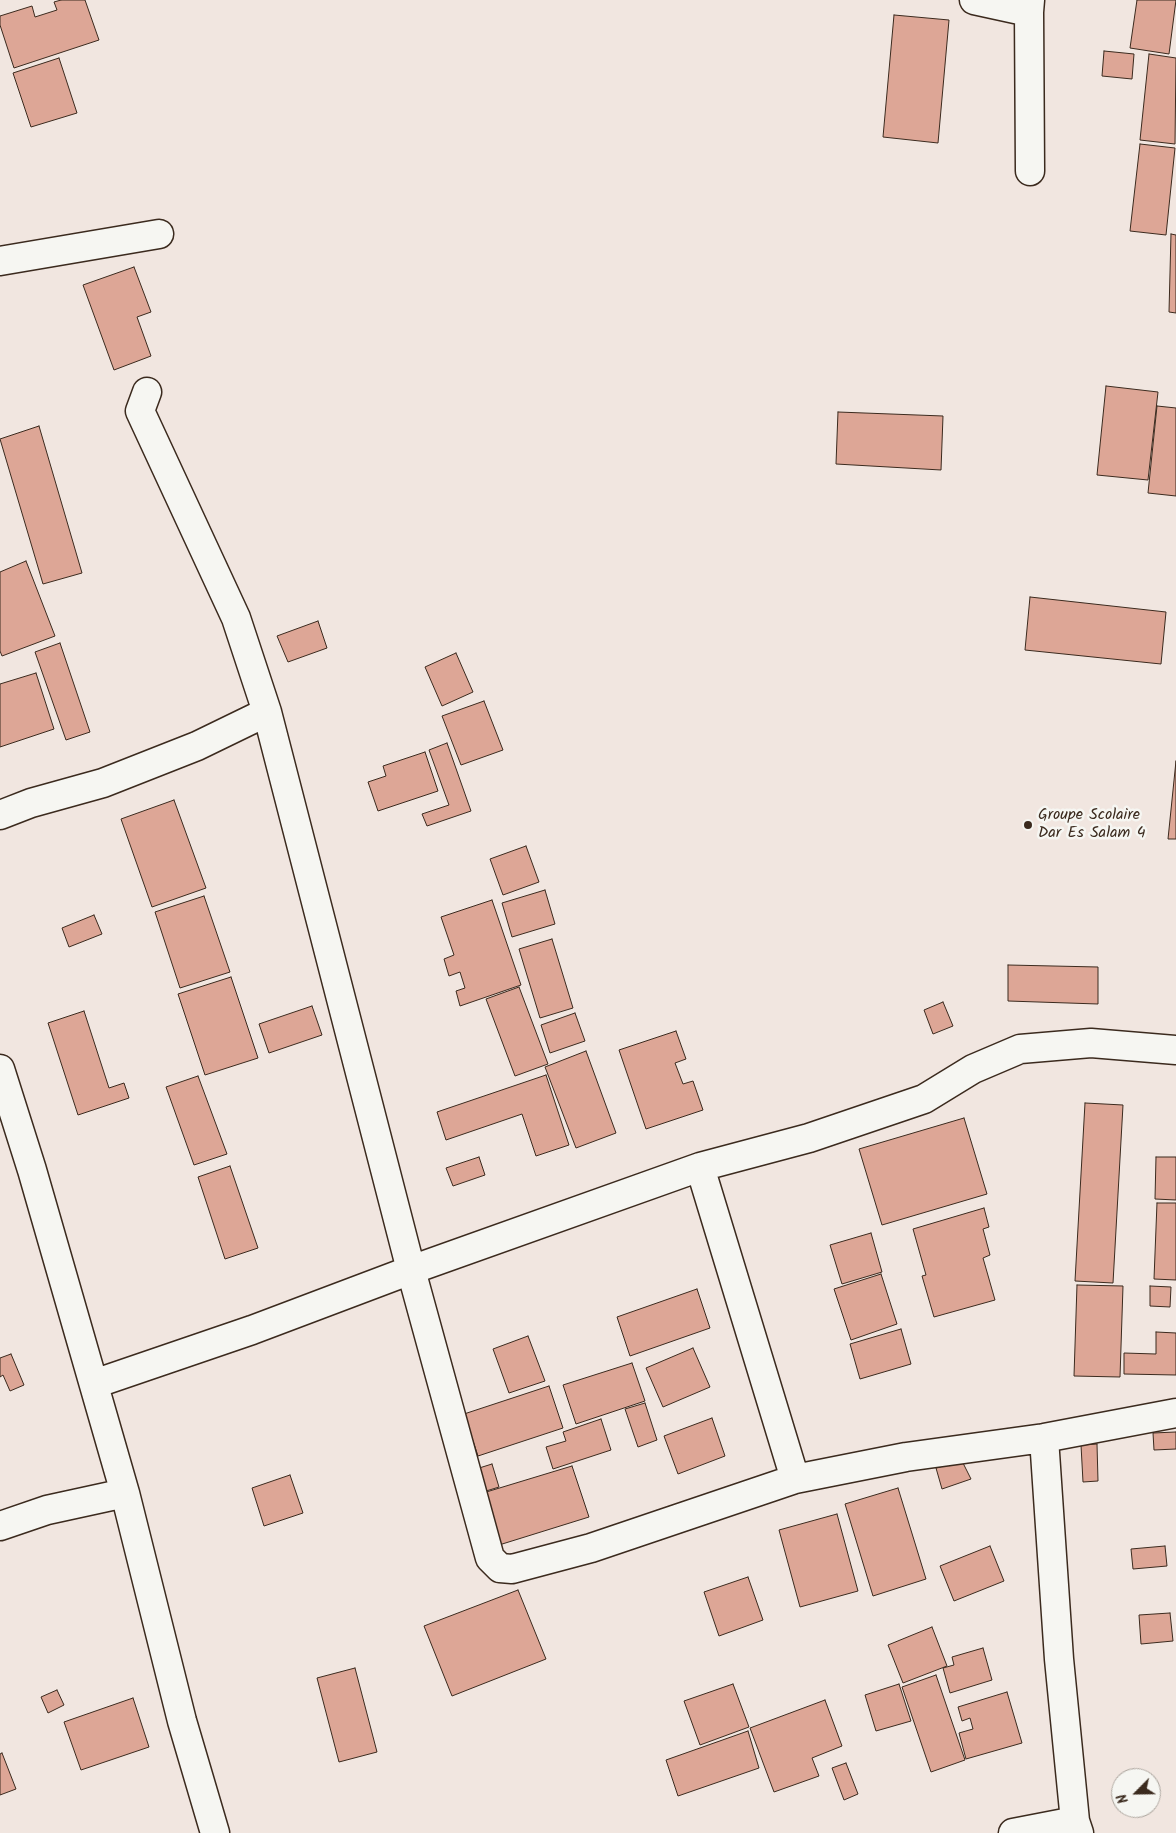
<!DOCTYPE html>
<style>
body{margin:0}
#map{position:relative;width:1176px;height:1833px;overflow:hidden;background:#f1e6e0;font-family:Kalam,sans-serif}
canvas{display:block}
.north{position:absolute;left:1111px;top:1768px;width:50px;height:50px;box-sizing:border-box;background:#f6f6f2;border:1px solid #aba49d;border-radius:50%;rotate:247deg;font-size:14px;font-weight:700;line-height:20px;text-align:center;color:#3b2a1e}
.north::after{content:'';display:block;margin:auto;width:18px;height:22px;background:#3b2a1e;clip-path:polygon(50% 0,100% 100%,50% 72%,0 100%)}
</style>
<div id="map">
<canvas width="1176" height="1833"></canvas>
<div class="north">N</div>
</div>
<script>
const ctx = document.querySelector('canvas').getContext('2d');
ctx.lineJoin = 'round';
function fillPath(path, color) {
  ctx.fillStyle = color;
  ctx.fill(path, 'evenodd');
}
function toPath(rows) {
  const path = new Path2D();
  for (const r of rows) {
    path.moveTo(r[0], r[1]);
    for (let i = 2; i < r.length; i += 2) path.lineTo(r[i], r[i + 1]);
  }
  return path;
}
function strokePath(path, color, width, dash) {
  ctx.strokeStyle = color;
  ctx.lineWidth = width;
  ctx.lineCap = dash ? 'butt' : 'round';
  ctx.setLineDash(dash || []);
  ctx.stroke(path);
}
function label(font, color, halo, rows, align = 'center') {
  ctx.font = font + ' Kalam,sans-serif';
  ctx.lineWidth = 5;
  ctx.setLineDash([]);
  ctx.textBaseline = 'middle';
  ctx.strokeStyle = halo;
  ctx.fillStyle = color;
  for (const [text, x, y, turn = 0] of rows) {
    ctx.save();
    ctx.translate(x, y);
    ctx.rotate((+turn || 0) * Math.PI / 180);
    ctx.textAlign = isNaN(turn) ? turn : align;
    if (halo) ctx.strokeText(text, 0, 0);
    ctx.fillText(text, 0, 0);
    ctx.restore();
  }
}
const building = toPath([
 [61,0,85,0,99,40,14,68,0,25,0,16,32,6,35,17,57,10,54,2,61,0],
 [1137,0,1176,0,1169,54,1130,48,1137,0],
 [894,15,949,20,938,143,883,137,894,15],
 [1104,51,1134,54,1132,79,1102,76,1104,51],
 [1149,54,1176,58,1175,144,1140,140,1149,54],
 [59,58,77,113,31,127,13,73,59,58],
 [1140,144,1175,148,1166,235,1130,231,1140,144],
 [1171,234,1176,235,1176,313,1169,312,1171,234],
 [134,267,151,312,137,317,151,356,114,370,83,285,134,267],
 [1106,386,1158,392,1148,480,1097,475,1106,386],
 [1157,406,1176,408,1176,496,1148,493,1157,406],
 [838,412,943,416,941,470,836,464,838,412],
 [39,426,82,573,43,584,0,439,39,426],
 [26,561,55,636,2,656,0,651,0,572,26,561],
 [1030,597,1166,612,1161,664,1025,650,1030,597],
 [318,621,327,648,288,662,277,636,318,621],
 [60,643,90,732,66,740,35,652,60,643],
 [456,653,473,692,442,706,425,667,456,653],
 [36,673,54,729,0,747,0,684,36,673],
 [484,701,503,750,461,765,442,716,484,701],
 [447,743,471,811,427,826,422,814,449,805,429,750,447,743],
 [425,752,438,791,378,811,368,782,386,776,383,766,425,752],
 [1176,761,1176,839,1168,839,1176,761],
 [174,800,206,888,152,907,121,819,174,800],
 [526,846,539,882,503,895,490,859,526,846],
 [545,890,555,924,512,937,502,903,545,890],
 [204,896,230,972,180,988,155,912,204,896],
 [492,900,521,985,460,1006,456,991,465,988,460,972,449,976,444,959,454,955,441,917,492,900],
 [94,915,102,934,69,947,62,928,94,915],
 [552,939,573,1008,540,1018,519,949,552,939],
 [1008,965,1098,967,1098,1004,1008,1001,1008,965],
 [231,977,258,1058,205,1075,178,994,231,977],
 [519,987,548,1064,515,1076,486,999,519,987],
 [943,1002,953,1026,933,1034,924,1010,943,1002],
 [312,1006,322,1035,269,1053,259,1024,312,1006],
 [84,1011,109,1088,124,1083,129,1098,78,1115,48,1023,84,1011],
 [575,1013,585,1041,550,1053,541,1025,575,1013],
 [676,1031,686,1059,675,1063,683,1084,693,1081,703,1110,646,1129,619,1050,676,1031],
 [586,1051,616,1133,576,1148,545,1067,586,1051],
 [546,1075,569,1145,536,1156,522,1114,446,1140,437,1112,546,1075],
 [198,1076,227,1154,194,1165,166,1087,198,1076],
 [1085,1103,1123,1105,1113,1283,1075,1281,1085,1103],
 [964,1118,987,1194,882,1225,859,1149,964,1118],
 [479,1157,485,1175,453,1186,446,1168,479,1157],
 [1156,1157,1176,1157,1176,1200,1155,1199,1156,1157],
 [230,1166,258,1248,225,1259,198,1177,230,1166],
 [1157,1203,1176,1203,1176,1280,1154,1279,1157,1203],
 [984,1208,989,1227,983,1229,990,1255,983,1258,995,1300,934,1317,922,1276,926,1275,913,1229,984,1208],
 [871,1233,882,1272,842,1284,830,1245,871,1233],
 [881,1274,897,1324,851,1340,834,1289,881,1274],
 [1077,1285,1123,1286,1120,1377,1074,1376,1077,1285],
 [1150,1286,1171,1287,1170,1307,1150,1306,1150,1286],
 [697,1289,710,1328,630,1356,617,1317,697,1289],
 [901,1329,911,1364,860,1379,850,1344,901,1329],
 [1156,1332,1176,1333,1176,1375,1124,1374,1124,1353,1156,1354,1156,1332],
 [528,1336,545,1381,509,1393,493,1349,528,1336],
 [693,1348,710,1387,663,1407,646,1368,693,1348],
 [11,1354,24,1385,10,1391,3,1375,0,1377,0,1358,11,1354],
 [632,1363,645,1401,576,1424,563,1385,632,1363],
 [549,1386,563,1428,478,1456,464,1414,549,1386],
 [645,1403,657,1440,638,1447,625,1409,645,1403],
 [712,1418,725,1456,678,1474,664,1436,712,1418],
 [601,1419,611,1450,553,1469,546,1447,566,1441,563,1432,601,1419],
 [1176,1432,1176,1449,1154,1450,1153,1433,1176,1432],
 [1097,1444,1098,1481,1083,1482,1081,1445,1097,1444],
 [962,1461,971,1479,942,1489,936,1468,962,1461],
 [492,1464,499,1487,483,1492,476,1469,492,1464],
 [572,1466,589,1517,499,1545,483,1493,572,1466],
 [290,1475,303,1513,264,1526,252,1488,290,1475],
 [898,1488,926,1579,873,1596,845,1504,898,1488],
 [837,1514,858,1591,800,1607,779,1530,837,1514],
 [990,1546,1004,1581,954,1601,940,1566,990,1546],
 [1165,1546,1167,1566,1133,1569,1131,1549,1165,1546],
 [748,1577,763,1620,719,1636,704,1592,748,1577],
 [518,1590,546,1659,452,1696,424,1626,518,1590],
 [1170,1613,1173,1641,1141,1644,1139,1615,1170,1613],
 [932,1627,947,1666,903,1683,888,1645,932,1627],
 [983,1648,992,1680,950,1693,943,1668,954,1665,952,1657,983,1648],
 [355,1668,377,1752,339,1762,317,1678,355,1668],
 [936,1675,965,1760,931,1772,902,1687,936,1675],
 [733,1684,749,1727,700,1745,684,1701,733,1684],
 [899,1684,911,1721,876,1731,865,1695,899,1684],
 [57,1690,64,1705,48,1713,41,1697,57,1690],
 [1007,1692,1022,1743,966,1759,959,1733,973,1729,970,1718,962,1721,958,1707,1007,1692],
 [133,1698,149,1747,81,1770,64,1722,133,1698],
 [825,1700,842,1746,812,1758,819,1776,774,1792,750,1728,825,1700],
 [748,1731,759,1768,678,1796,666,1760,748,1731],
 [2,1753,16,1789,0,1795,0,1754,2,1753],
 [846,1763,858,1794,844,1800,832,1768,846,1763]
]);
const street = toPath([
 [974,0,1029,12],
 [1030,171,1029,12,1030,0],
 [0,261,159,234],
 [147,392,140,411,236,618,267,712,411,1270,490,1558,500,1568,512,1569,591,1548,795,1479,906,1457,1044,1438,1176,1413],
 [0,815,31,803,103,783,197,746,267,712],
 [0,1069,32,1170,125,1493,182,1721,215,1833],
 [700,1167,795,1479],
 [94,1384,252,1330,411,1270,700,1167,809,1138,924,1099,973,1069,1020,1049,1091,1043,1176,1050],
 [1044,1438,1059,1659,1075,1821,1079,1833],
 [0,1526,47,1510,125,1493],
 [1013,1833,1075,1821]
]);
const markers = [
 [1028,825,5,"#3b2a1e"]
];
const poiNames = [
 ["Groupe Scolaire",1038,816],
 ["Dar Es Salam 4",1038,834]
];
fillPath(building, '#dda696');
strokePath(building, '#3b2a1e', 1);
strokePath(street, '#3b2a1e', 31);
strokePath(street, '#f6f6f2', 28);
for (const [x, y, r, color] of markers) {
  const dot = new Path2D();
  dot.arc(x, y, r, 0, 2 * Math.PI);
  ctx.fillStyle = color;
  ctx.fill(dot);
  strokePath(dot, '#f6f6f2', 2);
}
label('16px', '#3b2a1e', '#f6f6f2', poiNames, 'left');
</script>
